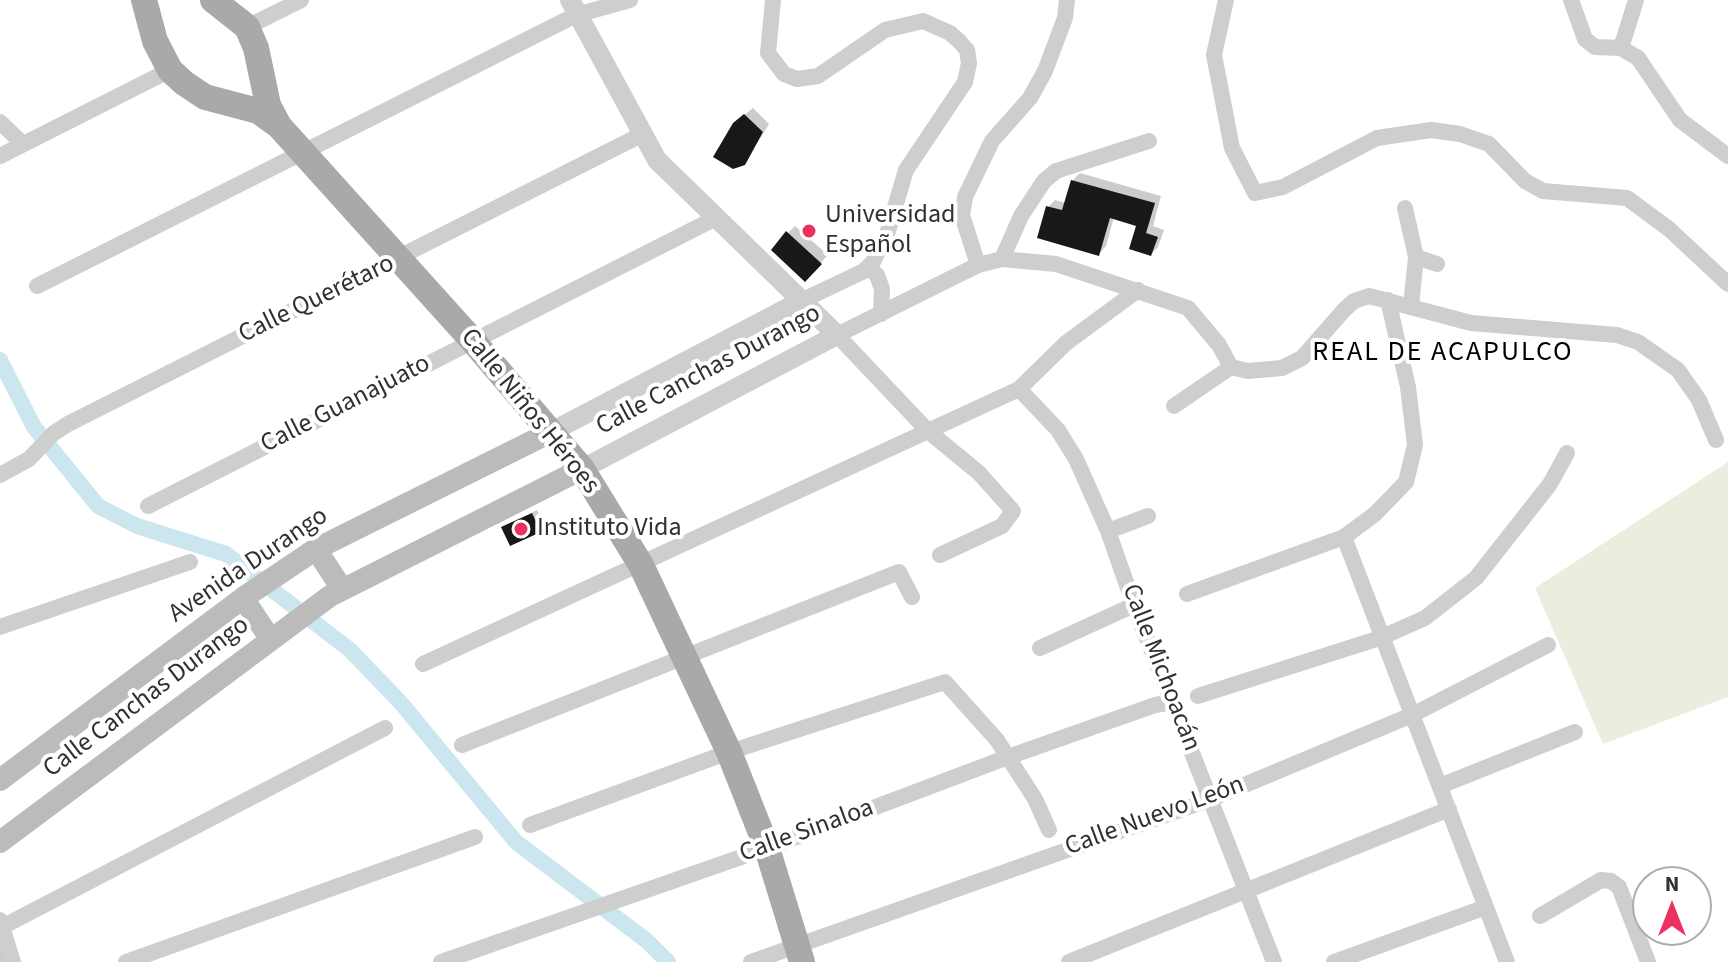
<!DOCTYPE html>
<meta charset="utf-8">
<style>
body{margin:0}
#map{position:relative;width:1728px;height:962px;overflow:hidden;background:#fff;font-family:"Source Sans 3",sans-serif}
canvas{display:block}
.north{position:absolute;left:1632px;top:866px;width:80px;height:80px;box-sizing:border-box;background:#fff;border:2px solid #adadad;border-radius:50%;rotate:0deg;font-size:22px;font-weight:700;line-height:32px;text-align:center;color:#313131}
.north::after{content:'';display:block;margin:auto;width:28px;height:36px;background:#ea315f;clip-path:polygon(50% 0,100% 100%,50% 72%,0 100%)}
</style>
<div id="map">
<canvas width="1728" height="962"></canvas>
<div class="north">N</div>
</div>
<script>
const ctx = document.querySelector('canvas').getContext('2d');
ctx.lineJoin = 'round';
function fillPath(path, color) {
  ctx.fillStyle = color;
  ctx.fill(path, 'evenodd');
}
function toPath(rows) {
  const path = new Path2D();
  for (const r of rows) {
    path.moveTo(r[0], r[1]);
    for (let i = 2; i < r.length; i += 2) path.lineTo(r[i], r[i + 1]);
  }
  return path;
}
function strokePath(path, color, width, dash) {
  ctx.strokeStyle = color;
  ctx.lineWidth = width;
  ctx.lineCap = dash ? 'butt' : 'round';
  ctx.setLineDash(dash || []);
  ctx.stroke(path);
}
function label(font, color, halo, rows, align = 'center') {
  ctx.font = font + ' "Source Sans 3",sans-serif';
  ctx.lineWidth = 8;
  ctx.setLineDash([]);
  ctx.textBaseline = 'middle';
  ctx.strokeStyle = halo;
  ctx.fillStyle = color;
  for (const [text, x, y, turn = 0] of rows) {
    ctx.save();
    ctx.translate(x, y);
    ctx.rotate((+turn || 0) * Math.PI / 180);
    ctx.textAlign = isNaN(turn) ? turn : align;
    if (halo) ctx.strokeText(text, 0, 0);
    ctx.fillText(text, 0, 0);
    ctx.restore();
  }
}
const green = toPath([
 [1728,462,1728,697,1603,744,1535,588]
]);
const shadow = toPath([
 [753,108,769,124,744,164,743,116],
 [1080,173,1161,196,1153,226,1164,230,1158,247,1151,254,1139,224,1114,217,1106,246,1099,254,1048,207,1055,200,1066,203,1072,181],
 [795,226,828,255,805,280,788,233],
 [537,510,544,526,540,530,504,527],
 [0,938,13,962,0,962]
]);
const canal = toPath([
 [0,360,34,427,98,506,137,526,226,554,350,650,401,703,516,842,647,941,668,962]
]);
const building = toPath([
 [744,114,763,132,745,165,733,169,713,157,733,123],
 [1071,180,1155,203,1146,233,1158,237,1151,256,1129,249,1136,226,1110,218,1099,256,1037,238,1046,206,1062,210],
 [786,231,822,264,805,282,771,250],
 [532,513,541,532,510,546,501,527]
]);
const minor = toPath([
 [773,0,768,53,784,74,797,79,818,76,885,30,923,21,950,33,959,41,967,50,969,63,965,82,906,170,888,231,873,262,864,271,801,301],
 [1226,0,1214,55,1232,148,1255,193,1283,187,1377,138,1431,130,1460,134,1489,144,1525,181,1543,191,1627,198,1669,229,1728,284],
 [1571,0,1585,39,1595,47,1621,48,1638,58,1680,120,1728,156],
 [247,27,301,0],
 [1621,48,1636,0],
 [0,122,23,144],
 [0,156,170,70],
 [1405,208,1416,257,1411,306],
 [1416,257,1437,264],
 [1002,259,1021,216,1044,181,1056,171,1149,141],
 [978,265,962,215,965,197,992,141,1030,98,1045,71,1065,18,1067,0],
 [868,267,877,275,882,289,881,314],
 [37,286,576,15,630,0],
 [1019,389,1058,430,1076,459,1108,531,1134,605,1274,962],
 [1174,406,1231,367],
 [0,475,29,459,54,433,68,424,641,135],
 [148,506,714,219],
 [1108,531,1148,516],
 [1344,537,1507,962],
 [940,555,1002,526,1013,511,979,473,928,431,837,335,978,265,1002,259,1056,264,1188,308,1219,345,1231,367,1248,371,1282,368,1302,358,1344,310,1354,301,1369,296,1471,323,1617,335,1638,342,1678,370,1699,400,1716,440],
 [1187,594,1344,537,1375,514,1406,482,1415,445,1408,387,1388,300],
 [0,627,190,562],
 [1040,648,1134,605],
 [423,664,1019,389,1066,343,1138,290],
 [1198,696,1380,638,1425,618,1476,578,1550,484,1567,453],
 [462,745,899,572,912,597],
 [1440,786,1575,732],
 [530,825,729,752,945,682,997,740,1035,799,1049,830],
 [1540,916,1601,880,1611,881,1619,887,1648,962],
 [0,920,13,962],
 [2,927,385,728],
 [126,962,475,837],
 [441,962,767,848,1008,757,1155,705,1173,702],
 [751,962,1211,799,1412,715,1548,645],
 [1069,962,1449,809],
 [1334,962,1486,907]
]);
const tertiary = toPath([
 [570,0,657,160,837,335,582,469],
 [551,432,801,301]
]);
const secondary = toPath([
 [316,549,342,589],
 [243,598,271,640],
 [0,780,243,598,316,549,551,432],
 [0,842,330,596,582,469]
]);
const primary = toPath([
 [144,0,155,41,170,70,184,83,205,97,258,111,279,126],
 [213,0,247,27,256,48,268,105,279,126,473,341,582,469,641,565,729,752,767,848,802,962]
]);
const markers = [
 [809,231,8,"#ea315f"],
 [521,529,8,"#ea315f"]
];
const poiNames = [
 ["Universidad",825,216],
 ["Español",825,246],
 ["Instituto Vida",537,529]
];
const streetNames = [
 ["Calle Querétaro",317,300,-26],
 ["Calle Canchas Durango",709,371,-28],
 ["Calle Guanajuato",346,405,-27],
 ["Calle Niños Héroes",529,412,51],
 ["Avenida Durango",249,566,-34],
 ["Calle Michoacán",1160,668,69],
 ["Calle Canchas Durango",147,698,-37],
 ["Calle Nuevo León",1155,817,-20],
 ["Calle Sinaloa",807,832,-20]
];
const neighbourhoodNames = [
 ["REAL DE ACAPULCO",1443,354]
];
fillPath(green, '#e9eedf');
fillPath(shadow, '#0003');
strokePath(canal, '#cbe6ee', 16);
fillPath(building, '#181818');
strokePath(minor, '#cecece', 16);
strokePath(tertiary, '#cecece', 20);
strokePath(secondary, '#bbb', 22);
strokePath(primary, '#a9a9a9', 26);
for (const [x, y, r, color] of markers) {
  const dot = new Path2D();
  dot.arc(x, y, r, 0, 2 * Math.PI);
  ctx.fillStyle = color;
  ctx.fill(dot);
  strokePath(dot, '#fff', 3);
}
label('26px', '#313131', '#fff', poiNames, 'left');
label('26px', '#313131', '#fff', streetNames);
ctx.letterSpacing = '2px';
label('28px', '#000', '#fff', neighbourhoodNames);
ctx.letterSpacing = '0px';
</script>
